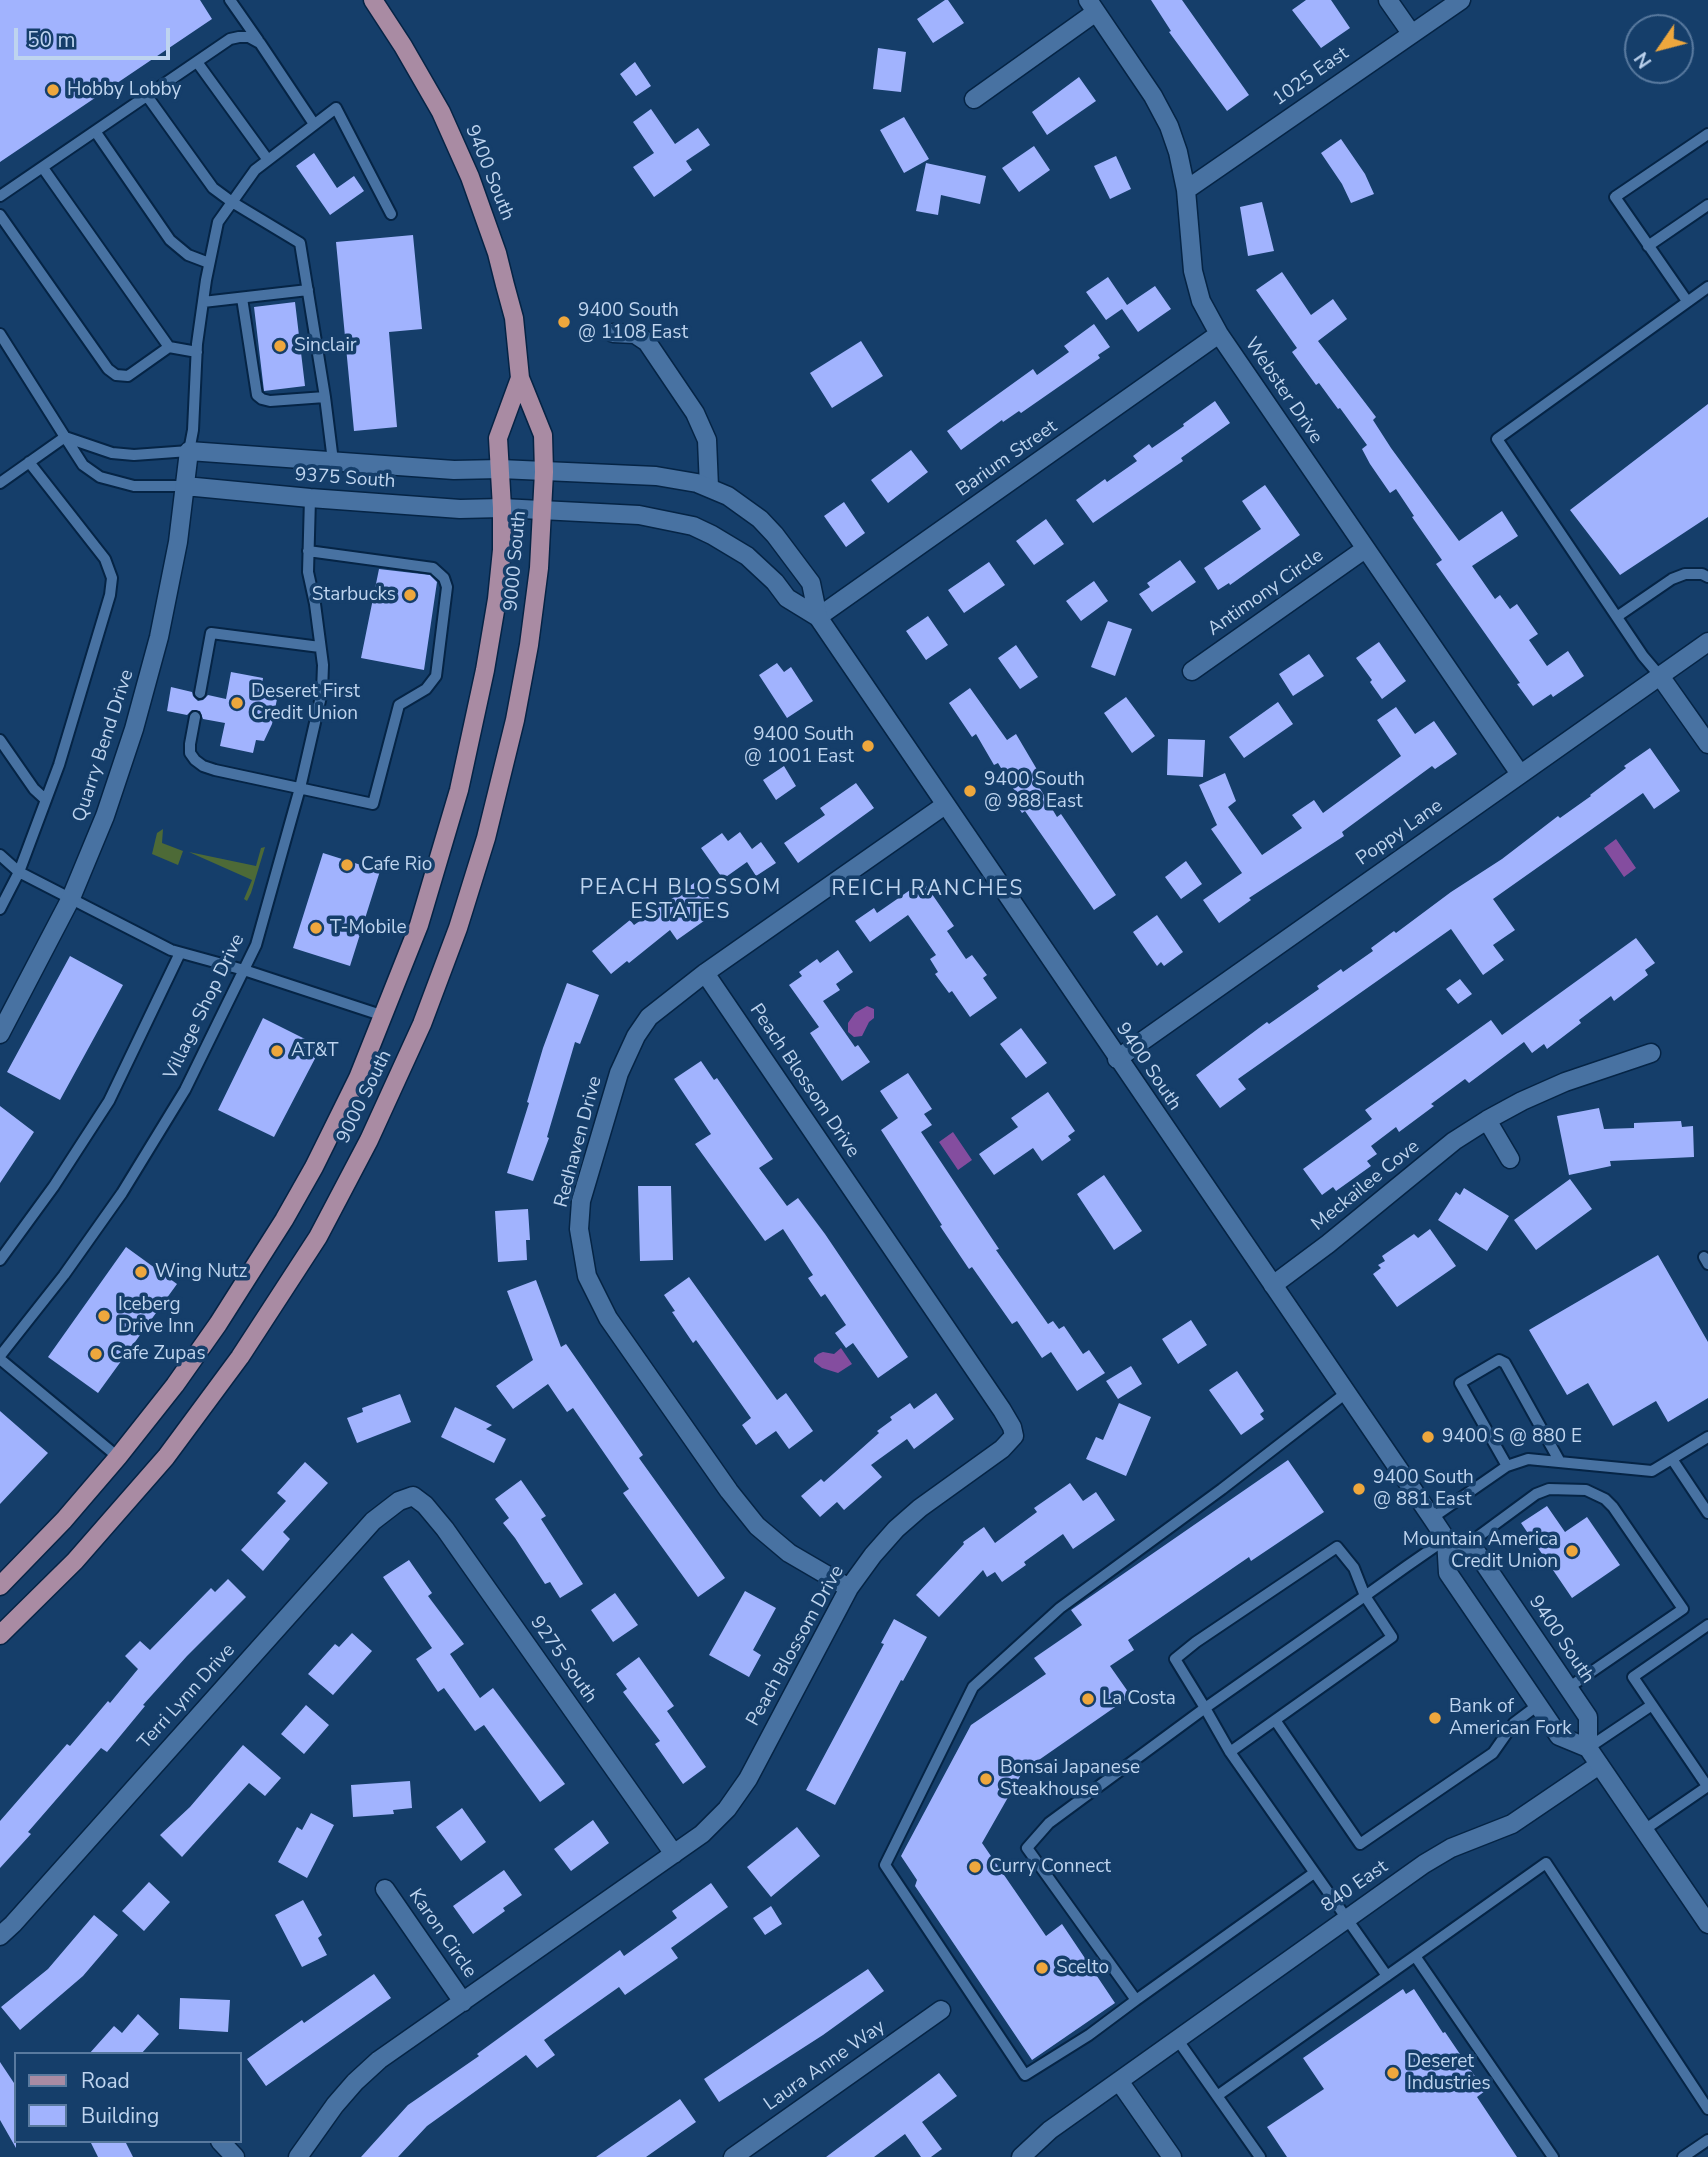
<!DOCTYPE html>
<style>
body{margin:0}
#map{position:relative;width:1708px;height:2157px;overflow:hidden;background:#153e6a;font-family:"Nunito Sans",sans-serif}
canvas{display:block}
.legend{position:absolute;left:14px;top:2052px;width:228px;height:91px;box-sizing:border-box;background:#153e6a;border:2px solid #597a9f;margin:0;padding:9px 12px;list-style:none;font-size:21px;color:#bed4ef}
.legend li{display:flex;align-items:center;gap:14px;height:35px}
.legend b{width:35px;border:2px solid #597a9f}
.north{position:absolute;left:1624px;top:14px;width:70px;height:70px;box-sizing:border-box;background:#153e6a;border:2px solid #597a9f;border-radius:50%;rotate:235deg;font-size:19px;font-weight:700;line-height:28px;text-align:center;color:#bed4ef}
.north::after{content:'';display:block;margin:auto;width:24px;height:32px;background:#eea73d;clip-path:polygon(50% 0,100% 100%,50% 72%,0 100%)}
.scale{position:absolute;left:14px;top:28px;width:156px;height:32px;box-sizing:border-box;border:4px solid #bed4ef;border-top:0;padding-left:9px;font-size:21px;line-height:24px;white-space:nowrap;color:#bed4ef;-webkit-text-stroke:5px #153e6a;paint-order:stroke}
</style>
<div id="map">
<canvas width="1708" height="2157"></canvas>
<ul class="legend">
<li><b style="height:9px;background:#a98ba3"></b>Road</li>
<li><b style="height:19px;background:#a1b3fe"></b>Building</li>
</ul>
<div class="north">N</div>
<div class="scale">50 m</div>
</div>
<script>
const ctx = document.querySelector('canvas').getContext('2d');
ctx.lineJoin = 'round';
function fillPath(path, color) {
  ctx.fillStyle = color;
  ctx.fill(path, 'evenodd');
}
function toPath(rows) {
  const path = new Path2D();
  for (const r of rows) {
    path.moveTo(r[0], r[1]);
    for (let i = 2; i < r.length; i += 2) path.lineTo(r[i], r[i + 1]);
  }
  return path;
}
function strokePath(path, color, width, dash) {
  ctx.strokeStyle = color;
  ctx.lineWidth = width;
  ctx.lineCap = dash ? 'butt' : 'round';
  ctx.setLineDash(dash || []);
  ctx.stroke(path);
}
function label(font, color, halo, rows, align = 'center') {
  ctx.font = font + ' "Nunito Sans",sans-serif';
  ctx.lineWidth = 7;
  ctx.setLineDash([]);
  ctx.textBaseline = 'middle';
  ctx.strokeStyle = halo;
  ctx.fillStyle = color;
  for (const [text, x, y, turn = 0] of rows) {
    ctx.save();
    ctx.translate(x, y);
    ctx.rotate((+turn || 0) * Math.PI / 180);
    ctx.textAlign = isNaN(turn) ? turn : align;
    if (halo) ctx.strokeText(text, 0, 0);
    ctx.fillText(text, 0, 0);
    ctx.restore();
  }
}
const green = toPath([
 [163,829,162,843,183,851,178,865,152,854,157,833],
 [265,847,251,893,247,901,244,899,252,880,189,852,256,866,261,848]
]);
const water = toPath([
 [1616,839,1636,868,1624,877,1604,848],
 [867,1006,874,1009,874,1018,869,1022,862,1036,854,1037,848,1032,848,1023,855,1013],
 [953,1132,972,1160,958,1170,939,1142],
 [841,1348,852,1364,838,1373,822,1368,814,1362,814,1358,818,1354,823,1352,834,1354]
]);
const building = toPath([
 [0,0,200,0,212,19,0,162],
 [945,0,948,0,964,23,933,43,917,19],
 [1151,0,1182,0,1249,95,1227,111,1169,32,1171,31],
 [1306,0,1331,0,1350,28,1321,48,1292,10],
 [878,48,906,52,901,92,873,89],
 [635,62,651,86,636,96,620,74],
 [1079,77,1096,101,1047,135,1032,112],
 [651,109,675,144,698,128,710,145,686,161,692,170,654,197,633,167,654,153,633,122],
 [904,117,929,159,904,173,880,130],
 [1341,139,1365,174,1374,194,1351,203,1342,184,1321,153],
 [1034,146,1050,170,1019,192,1002,168],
 [314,153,337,188,354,176,364,191,330,215,296,166],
 [1116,156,1131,189,1110,199,1094,166],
 [926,163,986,176,980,204,941,195,938,215,916,211],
 [1262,202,1274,251,1248,256,1240,207],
 [413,235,422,329,389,332,397,427,354,431,336,242],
 [1282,272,1311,315,1333,299,1347,319,1318,341,1376,417,1373,420,1391,448,1459,541,1502,511,1518,536,1472,566,1495,599,1500,595,1510,609,1517,604,1538,634,1529,640,1547,666,1568,651,1584,676,1553,697,1551,694,1533,706,1517,684,1520,683,1436,564,1442,560,1412,517,1414,516,1396,489,1390,493,1370,464,1362,449,1367,445,1340,408,1338,409,1319,383,1316,385,1292,352,1297,348,1256,290],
 [1108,277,1127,305,1155,286,1171,309,1138,332,1122,309,1106,320,1086,292],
 [295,302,305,386,264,391,254,307],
 [1094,324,1110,347,1098,355,1100,358,1021,413,1019,411,1003,422,1002,420,961,450,947,431,1033,369,1037,375,1069,352,1064,346],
 [861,341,883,376,832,408,810,373],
 [1215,401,1230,423,1181,458,1183,461,1093,523,1076,500,1105,479,1107,482,1137,461,1133,456,1149,444,1152,448,1184,426,1183,424],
 [1708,404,1708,517,1620,575,1570,510],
 [911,450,928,472,888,503,871,480],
 [1265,485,1300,535,1230,585,1229,583,1218,590,1204,568,1261,529,1242,501],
 [844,502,865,533,846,547,824,516],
 [1046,519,1064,544,1034,565,1016,541],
 [1180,560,1196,582,1152,612,1139,594,1150,587,1147,583],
 [989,562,1005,585,964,613,948,590],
 [379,569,430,575,437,582,424,670,361,658],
 [1094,581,1108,601,1081,621,1066,601],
 [928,616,948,645,926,660,906,631],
 [1108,621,1132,629,1115,676,1091,667],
 [1379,642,1406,681,1382,699,1370,682,1372,680,1356,658],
 [1016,645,1038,677,1020,689,998,658],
 [1309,654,1324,676,1293,696,1279,674],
 [777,663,784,672,791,667,813,701,787,718,759,675],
 [231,672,263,678,262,685,279,689,272,724,264,741,256,740,253,753,220,746,225,723,203,719,200,711,192,710,187,715,167,711,171,687,192,692,193,696,198,701,203,700,208,695,226,699],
 [970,688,1007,740,1016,734,1042,778,1036,782,1057,817,1061,814,1116,895,1094,910,1025,811,1022,813,1011,796,1016,793,998,763,994,765,976,734,972,737,949,703],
 [1126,697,1155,736,1132,753,1104,713],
 [1278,702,1293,724,1244,758,1229,737],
 [1396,707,1415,734,1434,721,1457,754,1435,769,1432,766,1342,832,1344,836,1249,898,1251,900,1219,923,1203,900,1242,873,1211,829,1217,825,1199,785,1225,773,1236,801,1228,807,1262,855,1302,828,1292,815,1314,800,1323,813,1401,756,1377,720],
 [1168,739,1205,740,1203,777,1167,775],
 [1650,748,1680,791,1654,809,1643,793,1493,899,1515,930,1493,945,1504,960,1483,975,1451,929,1238,1079,1246,1089,1220,1108,1196,1075,1267,1022,1269,1024,1319,989,1317,986,1341,969,1343,972,1373,951,1371,948,1394,931,1396,933,1451,892,1502,859,1558,816,1560,818,1591,796,1590,795,1626,768,1624,766],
 [784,766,796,786,776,800,763,780],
 [856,783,874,808,798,863,784,843,825,815,820,808],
 [740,832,752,849,761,842,776,863,756,876,747,862,723,879,701,848,722,833,728,841],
 [323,853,380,871,350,966,293,948],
 [1186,861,1202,884,1181,899,1165,877],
 [697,881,718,911,677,940,670,930,629,963,627,961,611,974,592,951,630,920,634,925],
 [923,881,954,926,947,931,966,959,972,955,987,975,983,978,997,998,970,1017,952,991,949,993,935,974,938,972,930,959,936,955,908,915,870,942,855,921,874,908,877,913],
 [1157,915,1183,952,1164,966,1161,962,1157,966,1133,932],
 [1636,938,1655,963,1645,970,1648,975,1614,1001,1611,996,1579,1020,1581,1023,1547,1049,1544,1044,1532,1053,1524,1042,1469,1083,1465,1079,1431,1104,1434,1106,1399,1132,1396,1127,1371,1146,1377,1154,1367,1161,1371,1166,1336,1191,1333,1187,1322,1195,1303,1169,1372,1119,1365,1110,1491,1020,1502,1035],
 [838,950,853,972,836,984,840,990,823,1001,855,1047,858,1045,870,1062,842,1081,810,1033,819,1027,789,985,802,976,799,972,817,959,820,963],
 [70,956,123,985,60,1100,7,1072],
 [1460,979,1472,994,1458,1004,1446,989],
 [567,983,599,995,580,1044,575,1042,547,1137,549,1138,533,1181,507,1173,529,1103,527,1102,543,1048],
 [263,1018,321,1047,274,1137,218,1110],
 [1021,1028,1047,1063,1026,1078,1000,1044],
 [701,1061,714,1080,717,1078,773,1159,759,1168,787,1206,798,1198,825,1234,908,1357,878,1378,853,1343,846,1348,835,1333,846,1325,825,1294,821,1297,808,1278,813,1275,783,1229,765,1241,695,1144,711,1134,674,1079],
 [908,1073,932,1109,924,1114,932,1125,921,1132,999,1249,996,1250,1048,1324,1053,1321,1059,1329,1064,1326,1083,1354,1089,1350,1105,1373,1077,1391,1051,1352,1042,1358,1017,1321,1012,1324,972,1267,969,1269,940,1226,942,1225,881,1130,898,1118,880,1091],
 [1048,1092,1075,1131,1068,1136,1071,1140,1042,1161,1033,1148,994,1175,979,1154,1018,1127,1011,1118],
 [0,1106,34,1132,0,1183],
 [1599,1108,1604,1129,1634,1128,1634,1123,1681,1121,1682,1127,1693,1126,1694,1157,1610,1161,1611,1166,1569,1175,1557,1116],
 [1104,1175,1142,1231,1114,1250,1077,1194],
 [1570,1179,1592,1209,1536,1250,1514,1220],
 [638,1186,671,1186,673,1260,640,1261],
 [1464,1188,1509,1216,1487,1251,1438,1220,1456,1192,1460,1195],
 [528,1209,530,1240,526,1240,527,1260,498,1262,495,1211],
 [1430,1229,1456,1266,1397,1307,1373,1274,1381,1268,1378,1265,1385,1261,1382,1256,1414,1234,1418,1238],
 [126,1247,177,1284,98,1393,48,1357],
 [1658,1255,1708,1342,1708,1398,1668,1422,1656,1401,1613,1426,1588,1383,1567,1395,1529,1330],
 [689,1277,777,1400,786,1393,813,1431,789,1449,776,1431,756,1445,742,1425,751,1418,696,1340,693,1343,672,1312,675,1311,664,1295],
 [536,1280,561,1347,566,1344,643,1455,639,1458,725,1578,698,1597,623,1493,629,1489,573,1408,567,1412,548,1384,513,1409,496,1386,533,1360,507,1291],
 [1191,1320,1207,1345,1178,1364,1162,1339],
 [1131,1366,1142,1384,1118,1399,1106,1381],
 [1237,1371,1264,1411,1260,1414,1264,1419,1241,1435,1209,1390],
 [936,1393,954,1419,914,1449,907,1439,871,1465,882,1477,844,1510,837,1502,820,1517,801,1496,821,1479,824,1482,879,1433,877,1431,892,1420,890,1417,910,1403,914,1409],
 [400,1394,411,1422,357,1443,347,1418,363,1412,362,1408],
 [1119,1403,1151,1417,1126,1476,1086,1459,1096,1437,1103,1440],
 [455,1407,492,1425,486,1429,506,1439,494,1463,441,1437],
 [0,1411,48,1453,0,1504],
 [1288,1460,1324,1512,1251,1561,1249,1557,1128,1640,1134,1650,1110,1666,1131,1696,1023,1771,982,1843,1046,1936,1062,1924,1115,2003,1032,2060,915,1886,917,1880,901,1856,971,1725,1046,1674,1034,1658,1082,1625,1071,1610],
 [305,1462,328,1483,283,1532,290,1539,263,1571,241,1550,286,1501,277,1493],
 [521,1480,546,1516,541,1519,583,1584,560,1598,550,1582,545,1584,515,1538,503,1523,509,1518,495,1499],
 [1070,1483,1083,1501,1096,1492,1115,1520,1073,1549,1063,1534,1024,1562,1026,1565,1002,1582,995,1572,987,1577,983,1570,939,1617,916,1595,964,1544,963,1542,984,1527,995,1543,1037,1512,1034,1508],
 [1547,1506,1565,1532,1587,1517,1620,1565,1572,1598,1521,1523],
 [409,1560,432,1593,428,1596,464,1644,450,1654,480,1698,493,1688,565,1784,540,1802,484,1725,475,1731,444,1688,438,1692,416,1659,432,1648,383,1577],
 [228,1579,246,1597,187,1656,143,1705,145,1706,107,1752,101,1748,28,1832,31,1834,0,1868,0,1821,67,1744,70,1746,108,1701,110,1703,138,1669,125,1656,140,1641,150,1650,211,1588,215,1592],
 [745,1591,776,1608,753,1650,761,1655,749,1677,709,1655],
 [615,1593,638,1625,613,1642,591,1610],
 [894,1619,927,1637,903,1681,901,1680,835,1805,806,1790,884,1644,881,1643],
 [352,1633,372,1651,333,1695,308,1674,335,1644,339,1647],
 [639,1657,674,1706,667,1711,706,1767,683,1784,655,1744,660,1741,623,1692,627,1689,616,1674],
 [306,1705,329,1725,304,1754,281,1734],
 [243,1745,281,1778,265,1796,249,1783,182,1857,160,1835,190,1807],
 [410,1781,412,1808,393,1810,394,1814,353,1817,351,1785],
 [462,1808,486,1842,461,1861,436,1827],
 [311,1813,334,1825,307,1878,278,1862,297,1827,302,1830],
 [593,1820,609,1843,571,1871,554,1849],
 [797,1827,820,1856,771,1897,747,1867],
 [504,1870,522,1895,503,1908,505,1911,473,1934,453,1906],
 [149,1882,170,1902,144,1931,122,1911],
 [711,1883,728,1907,671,1948,678,1958,625,1995,619,1987,544,2040,555,2055,537,2068,526,2055,427,2126,398,2157,361,2157,408,2105,479,2056,477,2054,620,1950,624,1956,677,1918,672,1911],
 [303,1900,322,1935,318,1938,327,1955,302,1967,275,1915],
 [771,1906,782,1924,765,1935,753,1918],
 [94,1915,118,1935,83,1976,20,2030,1,2007,48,1969],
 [868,1969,884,1991,823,2035,719,2102,704,2079],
 [374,1974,391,1998,266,2086,247,2059,302,2020,304,2023],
 [1403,1989,1406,1994,1414,1989,1443,2033,1445,2032,1485,2091,1477,2097,1517,2157,1287,2157,1267,2127,1324,2089,1303,2058],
 [180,1998,230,2000,228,2032,179,2029],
 [138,2014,159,2034,141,2054,89,2054,114,2026,122,2033],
 [0,2062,16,2086,16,2148,0,2120],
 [939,2073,957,2096,922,2122,942,2149,931,2157,921,2157,905,2134,874,2157,826,2157],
 [680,2099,696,2122,646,2157,596,2157],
 [90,2141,125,2141,133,2157,98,2157]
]);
const service = toPath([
 [230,0,258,40],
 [197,62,268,160],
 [147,96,213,188,232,202,300,243,325,397,333,461],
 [95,131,170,240,188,255,209,263],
 [43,168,169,347,197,352],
 [0,196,230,39,239,37,249,37,260,43,314,124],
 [0,215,108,369,116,375,128,376,169,347],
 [1648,246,1708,205],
 [242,298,257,395,262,399,270,401,325,397],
 [1687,301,1615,197,1708,134],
 [203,302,308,290],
 [0,334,65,437,0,483],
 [185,486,134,486,100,477,83,465,65,437,112,453,134,455,189,451,193,430,197,344,206,280,218,222,255,170,336,108,391,214],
 [1618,616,1672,579,1685,574,1702,574,1708,577],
 [1660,676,1643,656,1497,439,1708,287],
 [200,693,211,633,320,647],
 [195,717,190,744,190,753,195,760,203,766,215,770,373,804,399,705,426,689,436,676,447,587,444,578,433,568,308,551],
 [0,740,34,789,46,800],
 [0,855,19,872,171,950,244,970,384,1016],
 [0,909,19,872,59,765,110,595,112,578,105,559,29,462],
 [1704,1257,1708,1264],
 [0,1260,54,1186,109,1101,180,953],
 [0,1356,64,1275,122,1193,185,1090,256,945,300,788,322,692,323,665,315,604,308,572,310,498],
 [0,1359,118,1457],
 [1346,1393,1222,1489,1060,1608,973,1687,885,1865,1025,2075,1089,2035,1136,2000,1027,1848,1049,1823,1205,1708,1175,1659,1196,1642,1337,1547,1354,1568,1365,1596,1392,1637,1230,1752,1205,1708,1365,1596,1407,1566,1446,1539],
 [1672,1459,1708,1513],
 [1507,1466,1460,1383,1499,1360,1505,1363,1560,1462],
 [1432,1518,1507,1466,1528,1459,1652,1471,1708,1437],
 [1464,1547,1536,1494,1549,1489,1586,1490,1605,1499,1613,1507,1683,1609,1568,1688],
 [1275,1720,1360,1844,1493,1753,1514,1723,1538,1705],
 [1588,1748,1652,1705],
 [1230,1752,1387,1976],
 [1707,1786,1633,1677,1708,1625],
 [1644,1830,1708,1786],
 [1415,1956,1546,1863,1708,2109],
 [1136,2000,1314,1873],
 [1177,2039,1260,2157],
 [1217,2096,1415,1956,1553,2157],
 [1683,2157,1708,2140]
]);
const minor = toPath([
 [1088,0,1153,96,1169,126,1178,152,1186,190,1193,271,1201,301,1219,334,1520,774],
 [1388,0,1411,33],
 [974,99,1096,12],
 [1186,190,1461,0],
 [613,333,635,334,647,342,695,413,707,440,709,487],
 [185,486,310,498,460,509,502,508],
 [818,617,1219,334],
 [1192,671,1365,549],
 [1660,676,1708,744],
 [0,1034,71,898,105,816,134,729,159,637,178,542,189,451,454,470,500,469],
 [1117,1059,1708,642],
 [1487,1120,1510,1159],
 [1273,1285,1328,1244,1454,1141,1487,1120,1522,1101,1565,1082,1651,1053],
 [849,1588,789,1553,757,1526,729,1491,608,1318,587,1276,579,1229,581,1201,619,1073,636,1036,649,1017,705,973,945,805],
 [385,1889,463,2002],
 [0,1936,13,1924,373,1521,399,1501,413,1496,425,1505,445,1529,674,1854],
 [1119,2081,1172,2157],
 [220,2141,235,2157],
 [298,2157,335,2105,355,2082,379,2060,702,1834,727,1809,748,1779,849,1588,873,1555,896,1529,920,1508,1002,1449,1014,1436,1012,1427,1002,1410,705,973],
 [733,2157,941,2010],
 [1021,2157,1050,2130,1424,1864,1451,1848,1512,1824,1599,1765]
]);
const secondary = toPath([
 [500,469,656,476,697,483,728,496,760,519,775,535,811,583,818,617,1432,1518,1446,1539,1477,1553,1588,1717,1588,1748],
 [502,508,639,515,693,526,712,535,747,556,775,582,787,598,818,617],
 [1446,1539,1448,1573,1521,1680,1559,1736,1588,1748,1708,1924]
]);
const primary = toPath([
 [0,1586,64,1520,118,1457,175,1385,218,1324,284,1220,314,1167,358,1078,419,925,459,790,485,670,497,599,502,550,502,508,498,438,520,378],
 [0,1635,75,1561,166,1457,240,1357,318,1237,369,1140,422,1024,458,928,486,838,515,720,529,645,539,568,544,472,543,435,520,378,514,318,505,285,497,253,470,177,441,112,403,46,373,0]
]);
const markers = [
 [53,90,7,"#eea73d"],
 [564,322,7,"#eea73d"],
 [280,346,7,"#eea73d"],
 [410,595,7,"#eea73d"],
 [237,703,7,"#eea73d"],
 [868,746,7,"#eea73d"],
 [970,791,7,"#eea73d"],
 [347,865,7,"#eea73d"],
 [316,928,7,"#eea73d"],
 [277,1051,7,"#eea73d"],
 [141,1272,7,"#eea73d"],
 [104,1316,7,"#eea73d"],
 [96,1354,7,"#eea73d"],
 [1428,1437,7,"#eea73d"],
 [1359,1489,7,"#eea73d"],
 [1572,1551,7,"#eea73d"],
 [1088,1699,7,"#eea73d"],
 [1435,1718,7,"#eea73d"],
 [986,1779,7,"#eea73d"],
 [975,1867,7,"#eea73d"],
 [1042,1968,7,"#eea73d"],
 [1393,2073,7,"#eea73d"]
];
const streetNames = [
 ["1025 East",1311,77,-35],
 ["9400 South",489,173,68],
 ["Webster Drive",1283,391,56],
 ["Barium Street",1007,459,-35],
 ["9375 South",345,479,4],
 ["9000 South",516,561,-85],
 ["Antimony Circle",1266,593,-35],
 ["Quarry Bend Drive",104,746,-72],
 ["Poppy Lane",1400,833,-35],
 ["Village Shop Drive",205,1007,-64],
 ["9400 South",1148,1067,56],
 ["Peach Blossom Drive",804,1081,56],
 ["9000 South",365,1097,-64],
 ["Redhaven Drive",579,1142,-75],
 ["Meckailee Cove",1366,1186,-39],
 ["9400 South",1561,1640,56],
 ["Peach Blossom Drive",796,1646,-61],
 ["9275 South",563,1660,55],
 ["Terri Lynn Drive",187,1697,-48],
 ["840 East",1355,1887,-35],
 ["Karon Circle",442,1934,55],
 ["Laura Anne Way",825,2066,-35]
];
const poiNames = [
 ["Hobby Lobby",67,90],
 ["9400 South",578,311],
 ["@ 1108 East",578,333],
 ["Sinclair",294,346],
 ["Starbucks",396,595,"right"],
 ["Deseret First",251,692],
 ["Credit Union",251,714],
 ["9400 South",854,735,"right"],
 ["@ 1001 East",854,757,"right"],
 ["9400 South",984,780],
 ["@ 988 East",984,802],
 ["Cafe Rio",361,865],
 ["T-Mobile",330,928],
 ["AT&T",291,1051],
 ["Wing Nutz",155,1272],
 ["Iceberg",118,1305],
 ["Drive Inn",118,1327],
 ["Cafe Zupas",110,1354],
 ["9400 S @ 880 E",1442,1437],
 ["9400 South",1373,1478],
 ["@ 881 East",1373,1500],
 ["Mountain America",1558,1540,"right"],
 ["Credit Union",1558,1562,"right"],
 ["La Costa",1102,1699],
 ["Bank of",1449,1707],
 ["American Fork",1449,1729],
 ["Bonsai Japanese",1000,1768],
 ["Steakhouse",1000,1790],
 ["Curry Connect",989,1867],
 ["Scelto",1056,1968],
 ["Deseret",1407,2062],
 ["Industries",1407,2084]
];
const neighbourhoodNames = [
 ["PEACH BLOSSOM",681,889],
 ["ESTATES",681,913],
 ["REICH RANCHES",928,890]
];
fillPath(green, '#4d6a37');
fillPath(water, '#844d9f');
fillPath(building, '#a1b3fe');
strokePath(service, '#052445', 14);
strokePath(minor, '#052445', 21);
strokePath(secondary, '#052445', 21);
strokePath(primary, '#052445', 21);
strokePath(service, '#4872a2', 10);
strokePath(minor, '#4872a2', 18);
strokePath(secondary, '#4872a2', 18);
strokePath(primary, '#a98ba3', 18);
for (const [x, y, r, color] of markers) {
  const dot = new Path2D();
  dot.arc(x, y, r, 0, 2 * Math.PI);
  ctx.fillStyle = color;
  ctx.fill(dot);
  strokePath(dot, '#153e6a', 2.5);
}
label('19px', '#bed4ef', '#153e6a', streetNames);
label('19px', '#bed4ef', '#153e6a', poiNames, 'left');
ctx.letterSpacing = '2px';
label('21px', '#bed4ef', '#153e6a', neighbourhoodNames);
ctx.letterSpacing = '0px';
</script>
